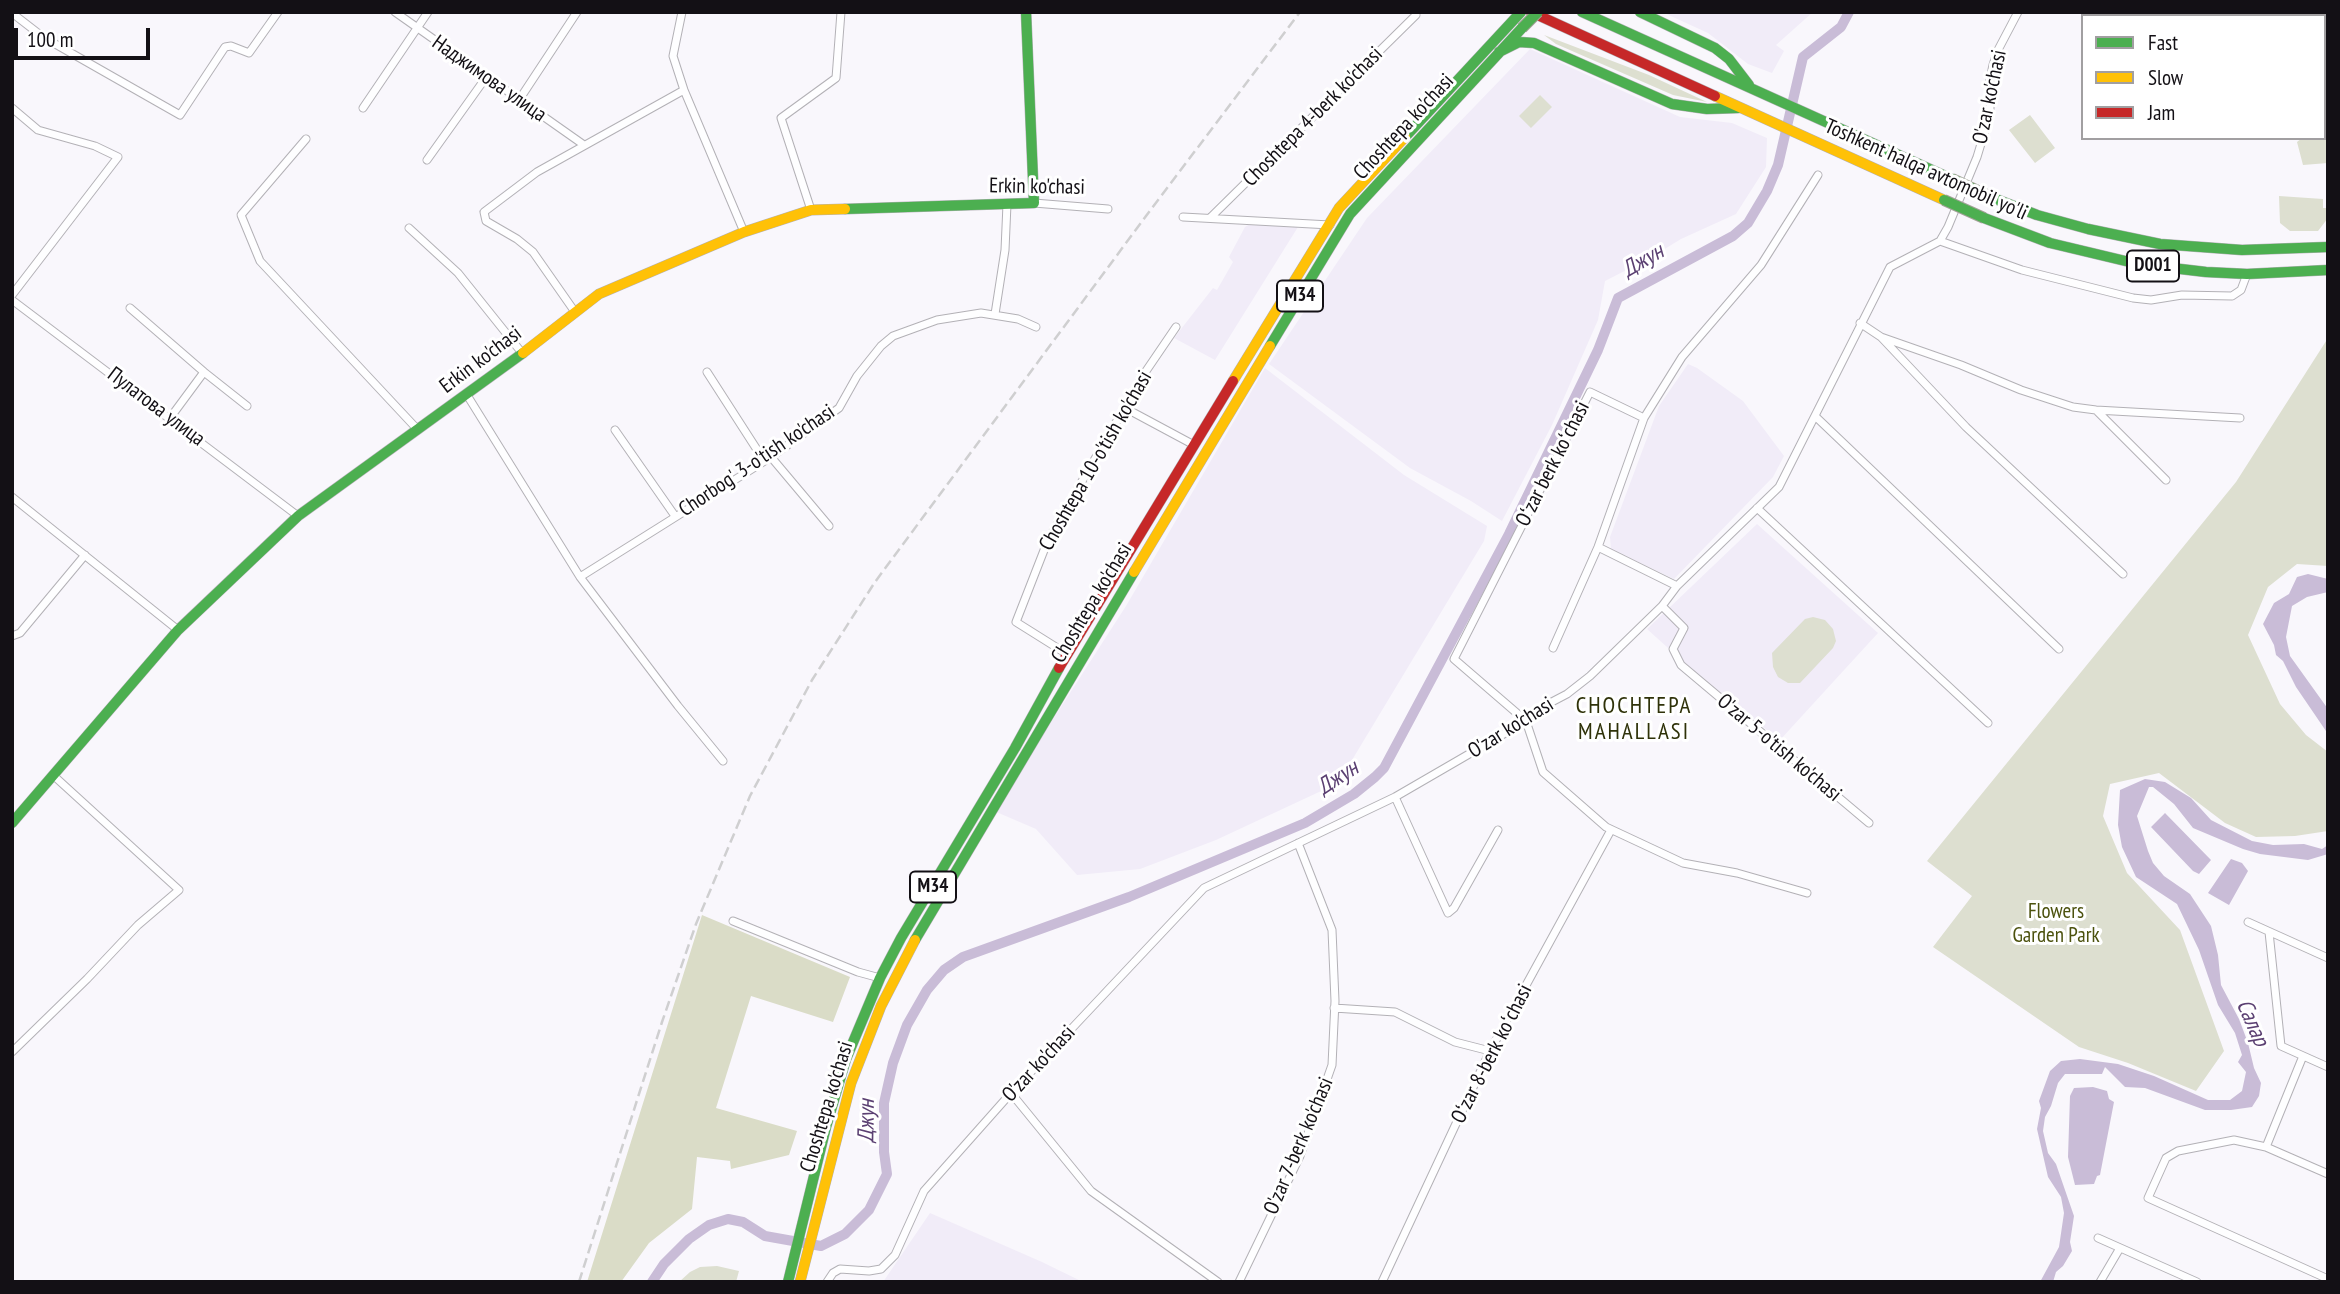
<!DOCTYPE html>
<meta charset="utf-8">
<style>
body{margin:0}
#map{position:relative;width:2340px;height:1294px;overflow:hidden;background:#f9f7fc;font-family:"PT Sans Narrow",sans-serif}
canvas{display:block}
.frame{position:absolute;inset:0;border:14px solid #131015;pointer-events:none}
.legend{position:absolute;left:2081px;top:14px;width:245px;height:126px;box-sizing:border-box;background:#fff;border:2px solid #a19fa1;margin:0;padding:9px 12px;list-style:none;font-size:21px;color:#131015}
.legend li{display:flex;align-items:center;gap:14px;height:35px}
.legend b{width:35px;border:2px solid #a19fa1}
.scale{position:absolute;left:14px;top:28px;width:136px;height:32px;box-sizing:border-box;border:4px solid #131015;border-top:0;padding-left:9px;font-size:21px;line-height:24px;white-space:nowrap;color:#131015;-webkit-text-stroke:5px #fff;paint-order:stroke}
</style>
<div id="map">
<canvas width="2340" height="1294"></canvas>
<div class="frame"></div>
<ul class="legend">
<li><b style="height:9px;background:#4caf50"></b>Fast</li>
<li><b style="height:9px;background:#ffc107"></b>Slow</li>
<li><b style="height:9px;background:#c62828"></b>Jam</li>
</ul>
<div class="scale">100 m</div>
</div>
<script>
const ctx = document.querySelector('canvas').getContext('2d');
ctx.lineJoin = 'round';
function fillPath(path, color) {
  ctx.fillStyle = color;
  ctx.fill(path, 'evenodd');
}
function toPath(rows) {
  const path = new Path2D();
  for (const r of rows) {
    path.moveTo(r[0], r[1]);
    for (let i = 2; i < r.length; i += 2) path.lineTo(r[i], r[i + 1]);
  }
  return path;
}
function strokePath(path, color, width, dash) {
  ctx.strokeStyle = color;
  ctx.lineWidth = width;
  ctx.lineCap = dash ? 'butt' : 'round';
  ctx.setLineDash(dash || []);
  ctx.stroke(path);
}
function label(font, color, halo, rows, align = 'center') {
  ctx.font = font + ' "PT Sans Narrow",sans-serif';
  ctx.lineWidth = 6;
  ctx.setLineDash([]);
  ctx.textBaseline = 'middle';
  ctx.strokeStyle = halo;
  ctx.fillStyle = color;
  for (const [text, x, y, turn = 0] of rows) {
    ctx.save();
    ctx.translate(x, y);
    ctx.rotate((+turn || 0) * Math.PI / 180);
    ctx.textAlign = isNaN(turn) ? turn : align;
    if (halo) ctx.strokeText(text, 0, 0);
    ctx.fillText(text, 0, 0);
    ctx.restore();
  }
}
const built = toPath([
 [1662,12,1813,12,1776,45,1784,51,1772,73,1748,64,1708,33],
 [2258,12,2328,12,2328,96,2324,96,2324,16,2259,16],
 [1530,49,1680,117,1732,123,1767,138,1766,167,1736,214,1681,239,1650,258,1605,281,1598,320,1552,425,1502,521,1471,501,1410,468,1269,364,1367,218],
 [1251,223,1298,227,1215,360,1174,338,1213,288,1217,290,1233,262,1229,257,1245,227],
 [1688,364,1697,368,1743,401,1784,456,1773,477,1674,579,1611,549,1610,537,1659,406],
 [1265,368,1404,475,1487,526,1484,541,1346,770,1334,785,1216,840,1140,869,1077,875,1036,829,994,811,1126,606],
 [1757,524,1878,633,1780,740,1718,693,1647,629],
 [930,1213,1042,1262,1083,1282,883,1282]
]);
const green = toPath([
 [1544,35,1649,75,1707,102,1673,95,1556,44],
 [1540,95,1552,107,1531,128,1519,116],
 [2030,115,2055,148,2035,163,2009,130],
 [2326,118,2328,119,2328,163,2303,165,2297,142,2302,138,2324,138],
 [2279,196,2323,199,2323,208,2328,208,2328,218,2318,231,2290,231,2280,223],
 [2328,338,2328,566,2297,564,2268,587,2248,635,2280,704,2306,735,2328,752,2328,831,2295,836,2256,837,2225,823,2159,773,2110,784,2103,816,2127,873,2180,930,2224,1051,2196,1091,2128,1063,2079,1047,1933,947,1972,896,1927,861,2236,482],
 [1813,617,1825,620,1833,629,1836,641,1833,648,1800,683,1788,683,1778,677,1773,667,1772,653,1805,619],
 [717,1266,739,1271,736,1282,679,1282,690,1272,700,1267]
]);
const forest = toPath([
 [702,915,850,977,833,1022,751,996,716,1108,797,1131,789,1155,731,1169,730,1161,697,1157,692,1209,649,1243,621,1282,587,1282]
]);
const water = toPath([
 [2308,574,2328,579,2328,592,2307,597,2292,606,2286,637,2290,656,2328,709,2328,734,2296,687,2283,661,2276,655,2274,645,2263,624,2274,603,2289,594,2297,577],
 [2145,779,2165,782,2191,798,2211,820,2252,841,2273,845,2304,844,2322,849,2328,845,2328,854,2308,860,2260,854,2243,849,2193,828,2174,804,2153,787,2149,787,2137,816,2148,851,2153,863,2164,876,2190,894,2211,926,2218,955,2221,985,2239,1019,2248,1043,2254,1068,2261,1083,2259,1096,2252,1107,2231,1110,2205,1110,2145,1088,2125,1087,2105,1067,2102,1074,2065,1074,2058,1083,2051,1106,2045,1117,2043,1131,2048,1153,2056,1164,2074,1216,2070,1242,2072,1251,2063,1266,2056,1272,2053,1282,2040,1282,2059,1247,2064,1213,2061,1197,2048,1177,2037,1129,2041,1108,2039,1101,2050,1071,2061,1061,2080,1059,2118,1064,2154,1076,2208,1100,2230,1100,2242,1091,2246,1072,2238,1062,2242,1055,2235,1033,2218,1005,2199,950,2177,904,2136,877,2122,847,2118,825,2120,790],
 [2165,813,2211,860,2199,874,2193,871,2151,827],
 [2231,859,2242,863,2248,871,2229,905,2208,893],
 [2093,1087,2107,1091,2109,1099,2114,1102,2100,1175,2097,1176,2094,1184,2075,1185,2068,1157,2070,1096,2074,1088]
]);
const canal = toPath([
 [652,1282,664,1264,689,1239,709,1225,728,1219,743,1222,765,1236,821,1246,845,1234,869,1210,887,1174,884,1152,884,1103,893,1063,907,1025,927,990,944,970,963,957,1129,897,1305,823,1354,794,1375,777,1384,768,1509,534,1598,350,1618,298,1733,236,1748,223,1767,191,1778,165,1803,57,1841,27,1849,12]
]);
const street = toPath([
 [395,12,584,145],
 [682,12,673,56,684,90,744,232],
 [12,13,43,37,180,115,225,47,231,46,249,53,278,12],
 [519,100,577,12],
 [12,108,38,130,95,146,118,157,12,295],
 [363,108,428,12],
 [306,139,241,215,260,261,418,430],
 [427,160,487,76],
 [1034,203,1108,209],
 [811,210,781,118,836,78,841,12],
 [1183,217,1330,225],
 [1210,218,1416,15],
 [409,228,458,273,522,353],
 [1940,241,2022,270,2133,298,2151,300,2182,295,2232,296,2241,290,2247,274],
 [12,300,298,516],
 [130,308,204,372,247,406],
 [575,312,533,252,517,239,486,221,484,212,537,172,684,90],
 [995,314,1005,250,1007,204],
 [1860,323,1881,337,1966,427,2123,574],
 [1881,337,1961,365,2021,390,2073,407,2096,410,2240,418],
 [707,372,763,459,771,457,829,526],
 [467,395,580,577,678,706,723,761],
 [1125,408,1194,445],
 [2097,411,2166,480],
 [1815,416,2059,649],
 [170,418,204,372],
 [1644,418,1590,392,1454,659,1526,721,1543,772,1606,827,1683,863,1737,873,1807,893],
 [615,430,675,516],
 [12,497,178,630],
 [1757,508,1988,723],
 [1598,547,1677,586],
 [580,577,771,457,839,408,857,376,881,346,893,336,937,320,981,313,1018,319,1036,327],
 [1662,606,1684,628,1673,649,1681,665,1869,823],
 [12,636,20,633,85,555],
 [1553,648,1598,547,1644,418,1682,357,1761,265,1818,175],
 [1067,654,1016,622,1048,540,1144,374,1176,327],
 [1395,797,1448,913,1454,908,1498,830],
 [733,921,858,972,880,978],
 [2248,922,2328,958],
 [2269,932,2281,1046,2328,1067],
 [1334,1008,1395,1012,1455,1042,1490,1051],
 [12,1052,87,979,138,925,179,890,54,776],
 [1011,1093,1091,1191,1218,1282],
 [2266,1147,2303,1056],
 [2328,1174,2266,1147,2234,1140,2178,1151,2166,1158,2148,1198,2328,1279],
 [2098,1238,2197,1282],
 [827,1282,833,1273,840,1269,869,1271,881,1269,895,1255,924,1191,1011,1093,1204,888,1395,797,1526,721,1546,705,1567,694,1590,676,1662,606,1677,586,1779,487,1890,267,1940,241,1948,227,1977,157,1990,114,1990,79,1993,65,1998,50,2018,12],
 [1239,1282,1300,1156,1332,1065,1335,1001,1332,930,1298,843],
 [1382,1282,1490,1051,1611,830],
 [2100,1282,2120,1248]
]);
const fast = toPath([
 [1582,12,1952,179],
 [1640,12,1715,48,1729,59,1749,85],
 [1499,52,1519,42,1534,43,1672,104,1707,109,1738,108],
 [1405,137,1521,12],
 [1993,198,2037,215,2088,229,2160,244,2242,250,2328,247],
 [845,209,1034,203,1026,12],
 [1984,218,2050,243,2138,264,2206,272,2247,274,2328,270],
 [1270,346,1350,214,1522,28],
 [12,823,178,630,298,516,523,353],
 [915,940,1134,572],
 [788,1282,826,1127,846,1059,880,978,901,938,1015,748,1059,668]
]);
const slow = toPath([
 [1715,96,1944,200],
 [523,353,599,294,744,232,811,210,845,209],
 [1233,381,1339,208,1405,137],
 [1134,572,1270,346],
 [800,1282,851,1083,881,1006,915,940]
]);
const jam = toPath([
 [1531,12,1715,96],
 [1059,668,1233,381]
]);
const rail = toPath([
 [579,1282,662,1022,696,924,750,796,812,680,875,582,1146,216,1300,12]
]);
const fastBridge = toPath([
 [1522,28,1538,12],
 [1952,179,1993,198],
 [1944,200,1984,218]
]);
const shields = [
 [2153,266,52],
 [1300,296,46],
 [933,887,46]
];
const shieldNames = [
 ["D001",2153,266],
 ["M34",1300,296],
 ["M34",933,887]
];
const streetNames = [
 ["Наджимова улица",489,79,35],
 ["O'zar ko'chasi",1990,97,-78],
 ["Choshtepa 4-berk ko'chasi",1313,117,-45],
 ["Choshtepa ko'chasi",1404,127,-47],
 ["Toshkent halqa avtomobil yo'li",1926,170,24],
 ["Erkin ko'chasi",1037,187,1],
 ["Erkin ko'chasi",481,360,-37],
 ["Пулатова улица",156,407,37],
 ["Chorbog' 3-o'tish ko'chasi",757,461,-34],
 ["Choshtepa 10-o'tish ko'chasi",1096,461,-60],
 ["Oʻzar berk koʻchasi",1553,464,-63],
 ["Choshtepa ko'chasi",1092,603,-59],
 ["O'zar ko'chasi",1511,728,-32],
 ["O'zar 5-o'tish ko'chasi",1779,748,40],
 ["Oʻzar 8-berk koʻchasi",1492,1054,-63],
 ["O'zar ko'chasi",1039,1064,-47],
 ["Choshtepa ko'chasi",827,1107,-73],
 ["O'zar 7-berk ko'chasi",1299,1146,-67]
];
const parkNames = [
 ["Flowers",2056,912],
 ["Garden Park",2056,936]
];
const waterNames = [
 ["Джун",1643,261,-30],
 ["Джун",1338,778,-33],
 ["Салар",2252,1023,66],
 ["Джун",867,1121,-89]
];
const neighbourhoodNames = [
 ["CHOCHTEPA",1634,706],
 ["MAHALLASI",1634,732]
];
fillPath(built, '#f1ecf8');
fillPath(green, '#dddfd0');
fillPath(forest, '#dadcc7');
fillPath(water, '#c9bcd7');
strokePath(canal, '#c9bcd7', 10);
strokePath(street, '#b3b1b6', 9);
strokePath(fast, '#b3b1b6', 11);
strokePath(slow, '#b3b1b6', 11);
strokePath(jam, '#b3b1b6', 11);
strokePath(street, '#fefeff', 7);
strokePath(fast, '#4caf50', 10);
strokePath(slow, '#ffc107', 10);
strokePath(jam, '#c62828', 10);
strokePath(rail, '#cfcfd0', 2.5, [10, 5]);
strokePath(fastBridge, '#a1a196', 12, []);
strokePath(fastBridge, '#4caf50', 10);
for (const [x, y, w] of shields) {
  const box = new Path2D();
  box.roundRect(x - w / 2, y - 15.5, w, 31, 5);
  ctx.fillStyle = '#fff';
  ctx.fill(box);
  strokePath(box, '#131015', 2);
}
label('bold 19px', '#131015', null, shieldNames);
label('21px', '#131015', '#fff', streetNames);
label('21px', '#4c520e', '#fff', parkNames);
label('italic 23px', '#5b4072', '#fff', waterNames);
ctx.letterSpacing = '2px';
label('23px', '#2f3209', '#fff', neighbourhoodNames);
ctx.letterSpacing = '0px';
</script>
